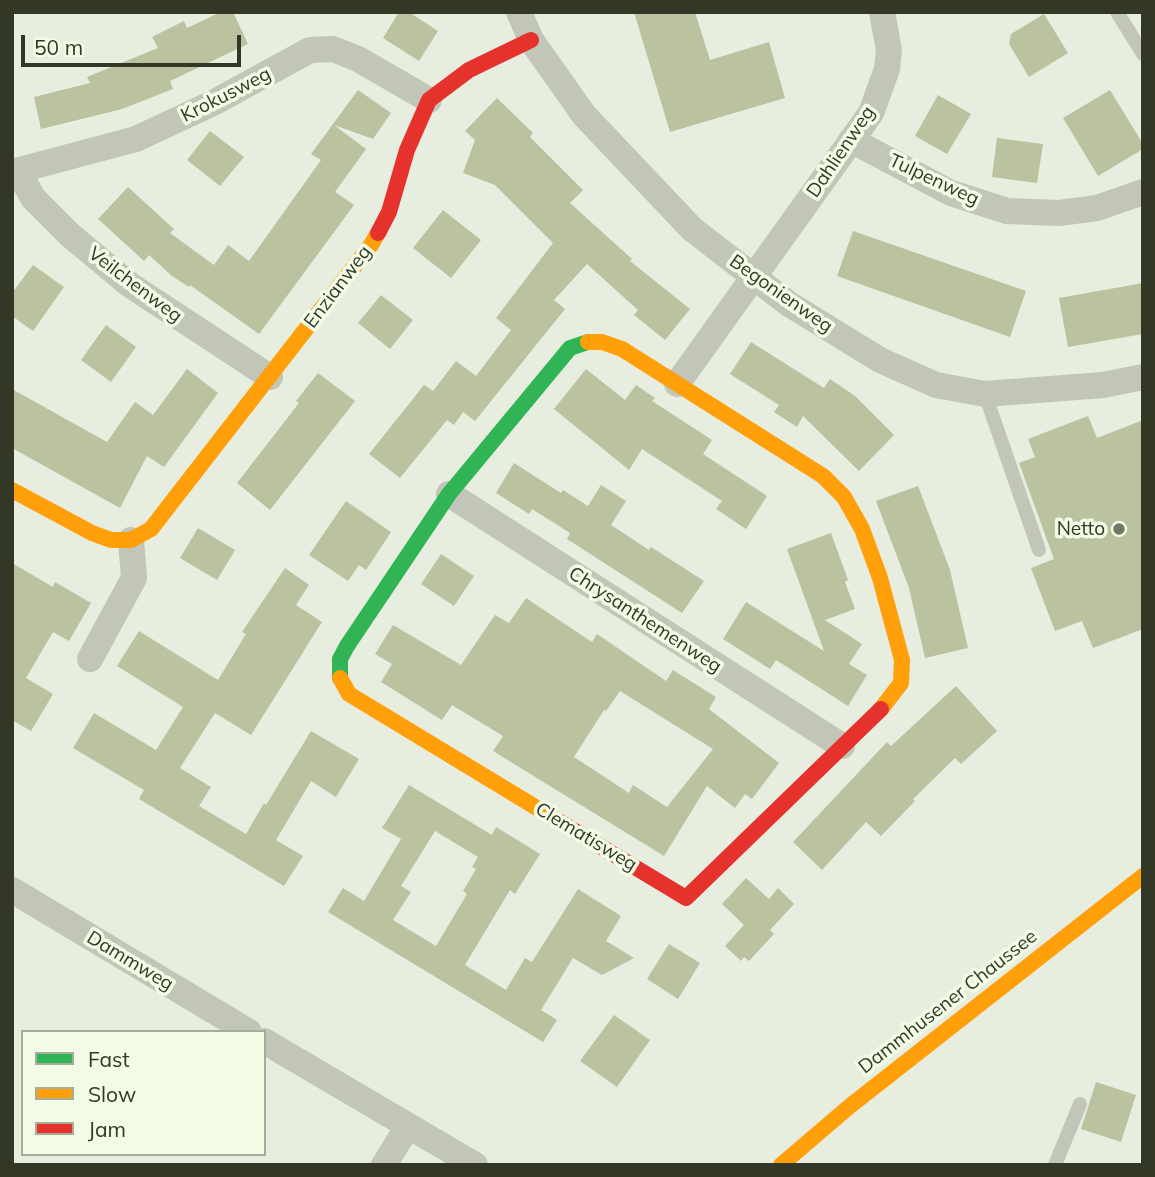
<!DOCTYPE html>
<style>
body{margin:0}
#map{position:relative;width:1155px;height:1177px;overflow:hidden;background:#e7eddf;font-family:Mulish,sans-serif}
canvas{display:block}
.frame{position:absolute;inset:0;border:14px solid #333726;pointer-events:none}
.legend{position:absolute;left:21px;top:1030px;width:245px;height:126px;box-sizing:border-box;background:#f1fbe6;border:2px solid #a5ad99;margin:0;padding:9px 12px;list-style:none;font-size:21px;color:#333726}
.legend li{display:flex;align-items:center;gap:14px;height:35px}
.legend b{width:35px;border:2px solid #a5ad99}
.scale{position:absolute;left:21px;top:35px;width:220px;height:32px;box-sizing:border-box;border:4px solid #333726;border-top:0;padding-left:9px;font-size:21px;line-height:24px;white-space:nowrap;color:#333726;-webkit-text-stroke:5px #f1fbe6;paint-order:stroke}
</style>
<div id="map">
<canvas width="1155" height="1177"></canvas>
<div class="frame"></div>
<ul class="legend">
<li><b style="height:9px;background:#30b455"></b>Fast</li>
<li><b style="height:9px;background:#ff9f0a"></b>Slow</li>
<li><b style="height:9px;background:#e5322d"></b>Jam</li>
</ul>
<div class="scale">50 m</div>
</div>
<script>
const ctx = document.querySelector('canvas').getContext('2d');
ctx.lineJoin = 'round';
function fillPath(path, color) {
  ctx.fillStyle = color;
  ctx.fill(path, 'evenodd');
}
function toPath(rows) {
  const path = new Path2D();
  for (const r of rows) {
    path.moveTo(r[0], r[1]);
    for (let i = 2; i < r.length; i += 2) path.lineTo(r[i], r[i + 1]);
  }
  return path;
}
function strokePath(path, color, width, dash) {
  ctx.strokeStyle = color;
  ctx.lineWidth = width;
  ctx.lineCap = dash ? 'butt' : 'round';
  ctx.setLineDash(dash || []);
  ctx.stroke(path);
}
function label(font, color, halo, rows, align = 'center') {
  ctx.font = font + ' Mulish,sans-serif';
  ctx.lineWidth = 7;
  ctx.setLineDash([]);
  ctx.textBaseline = 'middle';
  ctx.strokeStyle = halo;
  ctx.fillStyle = color;
  for (const [text, x, y, turn = 0] of rows) {
    ctx.save();
    ctx.translate(x, y);
    ctx.rotate((+turn || 0) * Math.PI / 180);
    ctx.textAlign = isNaN(turn) ? turn : align;
    if (halo) ctx.strokeText(text, 0, 0);
    ctx.fillText(text, 0, 0);
    ctx.restore();
  }
}
const building = toPath([
 [221,12,233,12,248,44,170,81,173,89,122,109,41,129,34,97,90,83,87,77,158,48,152,37,184,21,187,28],
 [399,12,409,12,438,31,419,61,383,38],
 [634,12,695,12,710,60,769,42,785,98,670,132],
 [1044,14,1068,53,1029,77,1009,44,1011,34],
 [358,90,391,113,373,139,334,125,366,149,335,192,354,205,259,334,190,285,189,287,172,276,149,255,144,261,98,219,128,187,174,229,170,233,214,265,228,245,249,261,321,160,311,154],
 [1110,90,1143,144,1143,149,1098,176,1063,118],
 [938,95,971,114,947,154,915,136],
 [497,98,533,133,530,137,583,190,570,203,632,259,630,261,690,309,665,340,634,315,638,310,587,264,554,300,565,309,475,421,463,412,454,425,447,420,400,478,369,454,424,385,433,391,456,361,476,376,511,330,496,318,553,243,495,185,463,173,475,140,465,131],
 [210,131,244,157,220,186,187,160],
 [997,138,1043,144,1037,183,992,177],
 [443,210,481,240,451,278,413,248],
 [853,231,1026,291,1010,337,837,276],
 [33,265,64,287,33,331,12,316,12,293],
 [1143,283,1143,334,1068,347,1059,298],
 [381,295,413,320,390,349,358,323],
 [106,325,136,347,111,382,81,360],
 [751,342,824,388,830,379,855,396,894,435,859,471,803,416,797,427,774,412,779,405,730,374],
 [187,369,218,393,164,467,147,456,120,508,12,448,12,389,107,442,135,402,153,415],
 [586,369,625,400,636,385,655,398,652,401,712,440,703,454,767,496,746,529,716,509,722,501,642,449,629,470,554,409],
 [318,373,355,401,270,510,237,483,299,403,296,401],
 [1088,416,1097,438,1143,420,1143,629,1093,648,1082,621,1055,631,1031,568,1054,559,1019,463,1035,457,1028,439],
 [514,463,561,493,563,490,588,506,601,485,626,501,611,525,649,550,651,547,704,581,682,613,567,539,570,533,532,509,529,514,496,493],
 [918,486,950,570,968,648,925,658,909,588,876,501],
 [346,501,391,532,366,570,359,565,348,581,309,555],
 [198,528,235,550,217,580,180,558],
 [831,533,848,580,845,582,855,609,825,620,862,644,849,664,867,675,848,706,776,660,770,669,723,639,746,602,824,651,787,549],
 [441,554,474,576,454,606,421,584],
 [12,563,53,587,55,582,91,603,69,641,53,632,26,678,53,694,31,731,12,720],
 [285,568,309,585,296,605,322,622,251,735,215,713,180,768,211,787,199,806,246,834,264,803,266,805,311,731,359,759,336,797,311,781,276,840,303,856,284,886,139,799,144,790,73,748,94,713,156,750,183,707,117,666,139,631,218,680,246,634,242,632],
 [526,598,592,642,597,634,666,681,673,670,716,697,709,709,779,763,752,799,745,794,735,808,707,786,664,856,493,751,503,736,452,705,442,720,381,682,392,664,375,654,393,625,461,665,495,615,509,623],
 [620,691,713,749,667,807,633,785,629,793,574,757,604,710,606,711],
 [956,686,997,731,961,764,955,758,913,799,915,801,881,836,866,822,822,870,793,842,887,742,891,746],
 [409,785,492,835,496,827,540,854,515,894,510,890,465,965,506,990,525,958,532,962,578,889,621,916,606,941,634,958,602,975,573,958,541,1010,557,1020,543,1042,328,912,343,888,364,901,401,839,382,828],
 [435,831,478,857,472,867,476,869,463,891,467,894,436,946,393,920,411,892,401,886],
 [746,878,769,899,778,888,794,904,770,930,774,934,749,961,744,957,741,961,725,946,744,925,722,904],
 [669,944,700,963,678,999,647,979],
 [614,1015,650,1040,617,1087,580,1061],
 [1096,1082,1136,1095,1121,1142,1081,1129]
]);
const lane = toPath([
 [1117,12,1143,54],
 [985,394,1039,550],
 [1055,1165,1080,1104]
]);
const street = toPath([
 [519,12,531,40,584,115,692,229,789,304,880,360,936,385,985,394,1103,385,1143,377],
 [851,140,951,193,1007,211,1059,213,1097,208,1143,192],
 [12,172,136,139,213,103,310,50,333,49,358,59,429,100],
 [19,172,33,198,70,235,130,285,270,377],
 [677,384,871,113,887,69,889,50,882,12],
 [449,494,842,746],
 [90,659,134,578,131,540],
 [12,890,249,1032],
 [264,1041,475,1165],
 [384,1165,408,1126]
]);
const fast = toPath([
 [340,678,340,659,347,646,449,494,570,348,588,342]
]);
const slow = toPath([
 [588,342,602,342,622,349,823,476,844,497,862,529,880,578,902,660,901,683,881,709],
 [12,490,92,533,111,540,131,540,151,529,371,245,378,233],
 [340,678,349,694,560,822],
 [781,1165,850,1106,1143,876]
]);
const jam = toPath([
 [378,233,389,212,407,150,429,100,469,70,531,40],
 [560,822,686,898,881,709]
]);
const markers = [
 [1119,529,7,"#727767"]
];
const streetNames = [
 ["Krokusweg",226,95,-27],
 ["Dahlienweg",841,152,-56],
 ["Tulpenweg",934,180,25],
 ["Veilchenweg",135,285,37],
 ["Enzianweg",338,287,-53],
 ["Begonienweg",781,294,35],
 ["Chrysanthemenweg",645,620,33],
 ["Clematisweg",586,837,31],
 ["Dammweg",130,961,31],
 ["Dammhusener Chaussee",948,1002,-38]
];
const poiNames = [
 ["Netto",1105,529]
];
fillPath(building, '#bbc29f');
strokePath(lane, '#c1c6b8', 14);
strokePath(street, '#c1c6b8', 26);
strokePath(fast, '#30b455', 16);
strokePath(slow, '#ff9f0a', 16);
strokePath(jam, '#e5322d', 16);
for (const [x, y, r, color] of markers) {
  const dot = new Path2D();
  dot.arc(x, y, r, 0, 2 * Math.PI);
  ctx.fillStyle = color;
  ctx.fill(dot);
  strokePath(dot, '#f1fbe6', 2.5);
}
label('19px', '#333726', '#f1fbe6', streetNames);
label('19px', '#333726', '#f1fbe6', poiNames, 'right');
</script>
